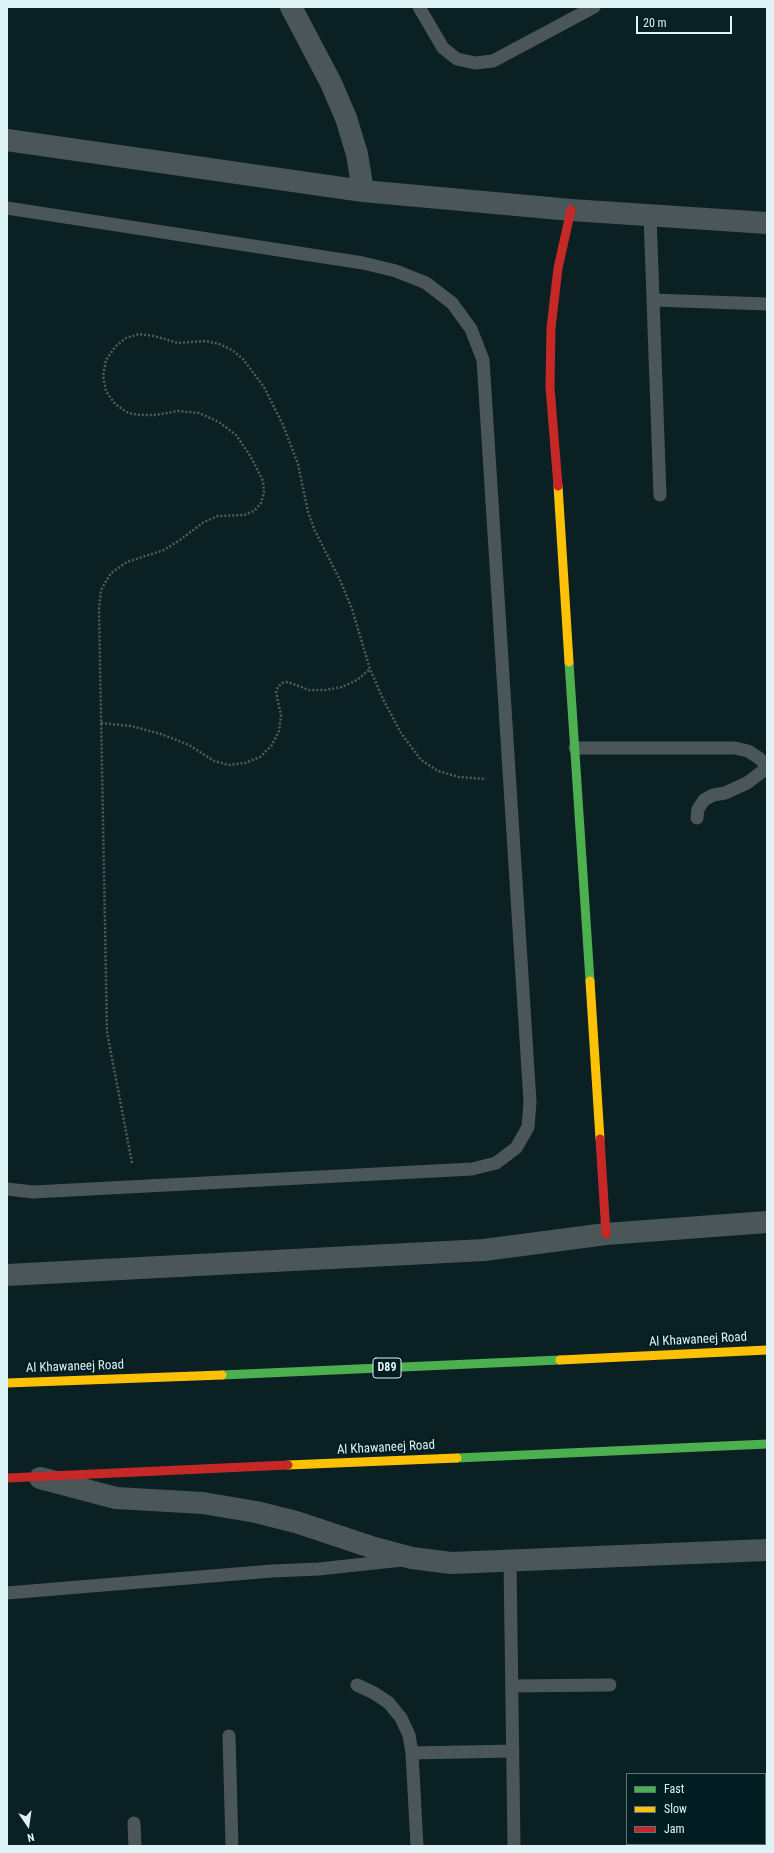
<!DOCTYPE html>
<style>
body{margin:0}
#map{position:relative;width:774px;height:1853px;overflow:hidden;background:#0a2022;font-family:"Roboto Condensed",sans-serif}
canvas{display:block}
.frame{position:absolute;inset:0;border:8px solid #def3f6;pointer-events:none}
.legend{position:absolute;left:626px;top:1773px;width:140px;height:72px;box-sizing:border-box;background:#011d21;border:1px solid #597376;margin:0;padding:5px 7px;list-style:none;font-size:12px;color:#def3f6}
.legend li{display:flex;align-items:center;gap:8px;height:20px}
.legend b{width:20px;border:1px solid #597376}
.north{position:absolute;left:8px;top:1805px;width:40px;height:40px;-webkit-text-stroke:3px #011d21;paint-order:stroke;rotate:167deg;font-size:11px;font-weight:700;line-height:16px;text-align:center;color:#def3f6}
.north::after{content:'';display:block;margin:auto;width:14px;height:18px;background:#def3f6;clip-path:polygon(50% 0,100% 100%,50% 72%,0 100%)}
.scale{position:absolute;left:636px;top:16px;width:96px;height:18px;box-sizing:border-box;border:2px solid #def3f6;border-top:0;padding-left:5px;font-size:12px;line-height:14px;white-space:nowrap;color:#def3f6;-webkit-text-stroke:3px #011d21;paint-order:stroke}
</style>
<div id="map">
<canvas width="774" height="1853"></canvas>
<div class="frame"></div>
<ul class="legend">
<li><b style="height:5px;background:#4caf50"></b>Fast</li>
<li><b style="height:5px;background:#ffc107"></b>Slow</li>
<li><b style="height:5px;background:#c62828"></b>Jam</li>
</ul>
<div class="north">N</div>
<div class="scale">20 m</div>
</div>
<script>
const ctx = document.querySelector('canvas').getContext('2d');
ctx.lineJoin = 'round';
function toPath(rows) {
  const path = new Path2D();
  for (const r of rows) {
    path.moveTo(r[0], r[1]);
    for (let i = 2; i < r.length; i += 2) path.lineTo(r[i], r[i + 1]);
  }
  return path;
}
function strokePath(path, color, width, dash) {
  ctx.strokeStyle = color;
  ctx.lineWidth = width;
  ctx.lineCap = dash ? 'butt' : 'round';
  ctx.setLineDash(dash || []);
  ctx.stroke(path);
}
function label(font, color, halo, rows, align = 'center') {
  ctx.font = font + ' "Roboto Condensed",sans-serif';
  ctx.lineWidth = 4;
  ctx.setLineDash([]);
  ctx.textBaseline = 'middle';
  ctx.strokeStyle = halo;
  ctx.fillStyle = color;
  for (const [text, x, y, turn = 0] of rows) {
    ctx.save();
    ctx.translate(x, y);
    ctx.rotate((+turn || 0) * Math.PI / 180);
    ctx.textAlign = isNaN(turn) ? turn : align;
    if (halo) ctx.strokeText(text, 0, 0);
    ctx.fillText(text, 0, 0);
    ctx.restore();
  }
}
const path = toPath([
 [101,723,131,726,161,734,189,745,214,761,229,765,245,763,260,757,272,745,279,731,281,715,276,692,278,687,282,683,288,682,309,690,326,690,342,687,357,680,370,669],
 [132,1163,107,1032,99,609,101,590,111,573,127,562,164,550,180,540,204,522,218,516,244,515,254,511,261,503,264,492,263,481,251,457,236,435,219,422,199,413,178,411,156,415,140,415,128,413,115,404,106,391,103,376,106,360,115,347,126,338,139,334,154,336,178,343,205,341,219,344,232,350,243,359,264,387,283,425,298,464,308,512,315,531,340,580,352,609,370,669,383,699,401,733,421,760,438,771,459,777,486,779]
]);
const lane = toPath([
 [419,7,443,48,457,59,475,63,493,61,594,7],
 [7,208,363,263,396,271,426,283,452,303,471,329,483,360,530,1102,528,1127,516,1148,496,1163,472,1169,33,1192,7,1189],
 [650,215,660,495],
 [653,300,767,304],
 [575,748,735,748,748,751,759,758,767,766],
 [697,818,698,809,704,800,713,795,725,793,747,783,767,768],
 [510,1561,514,1846],
 [7,1593,272,1571,319,1569,402,1560],
 [357,1685,374,1693,389,1703,401,1718,409,1735,412,1753,417,1846],
 [512,1686,610,1685],
 [229,1736,232,1846],
 [412,1753,513,1751],
 [134,1823,135,1846]
]);
const street = toPath([
 [291,7,331,83,346,118,357,154,363,191],
 [7,140,363,191,571,210,767,223],
 [7,1275,484,1250,606,1234,767,1222],
 [40,1478,116,1498,203,1503,256,1512,296,1522,374,1548,412,1558,451,1563,767,1550]
]);
const fast = toPath([
 [569,662,590,981],
 [222,1375,560,1360],
 [457,1458,767,1444]
]);
const slow = toPath([
 [558,486,569,662],
 [590,981,600,1139],
 [560,1360,767,1350],
 [7,1383,222,1375],
 [288,1465,457,1458]
]);
const jam = toPath([
 [558,486,550,387,551,328,558,268,571,210],
 [600,1139,606,1234],
 [7,1478,288,1465]
]);
const shields = [
 [387,1368,28]
];
const shieldNames = [
 ["D89",387,1368]
];
const streetNames = [
 ["Al Khawaneej Road",698,1340,-3],
 ["Al Khawaneej Road",75,1367,-2],
 ["Al Khawaneej Road",386,1448,-3]
];
strokePath(path, '#505c5e', 2.5, [2, 2]);
strokePath(lane, '#4b5658', 13);
strokePath(street, '#4b5658', 22);
strokePath(fast, '#4caf50', 9);
strokePath(slow, '#ffc107', 9);
strokePath(jam, '#c62828', 9);
for (const [x, y, w] of shields) {
  const box = new Path2D();
  box.roundRect(x - w / 2, y - 10, w, 20, 3);
  ctx.fillStyle = '#011d21';
  ctx.fill(box);
  strokePath(box, '#def3f6', 1);
}
label('bold 12px', '#def3f6', null, shieldNames);
label('13px', '#def3f6', '#011d21', streetNames);
</script>
